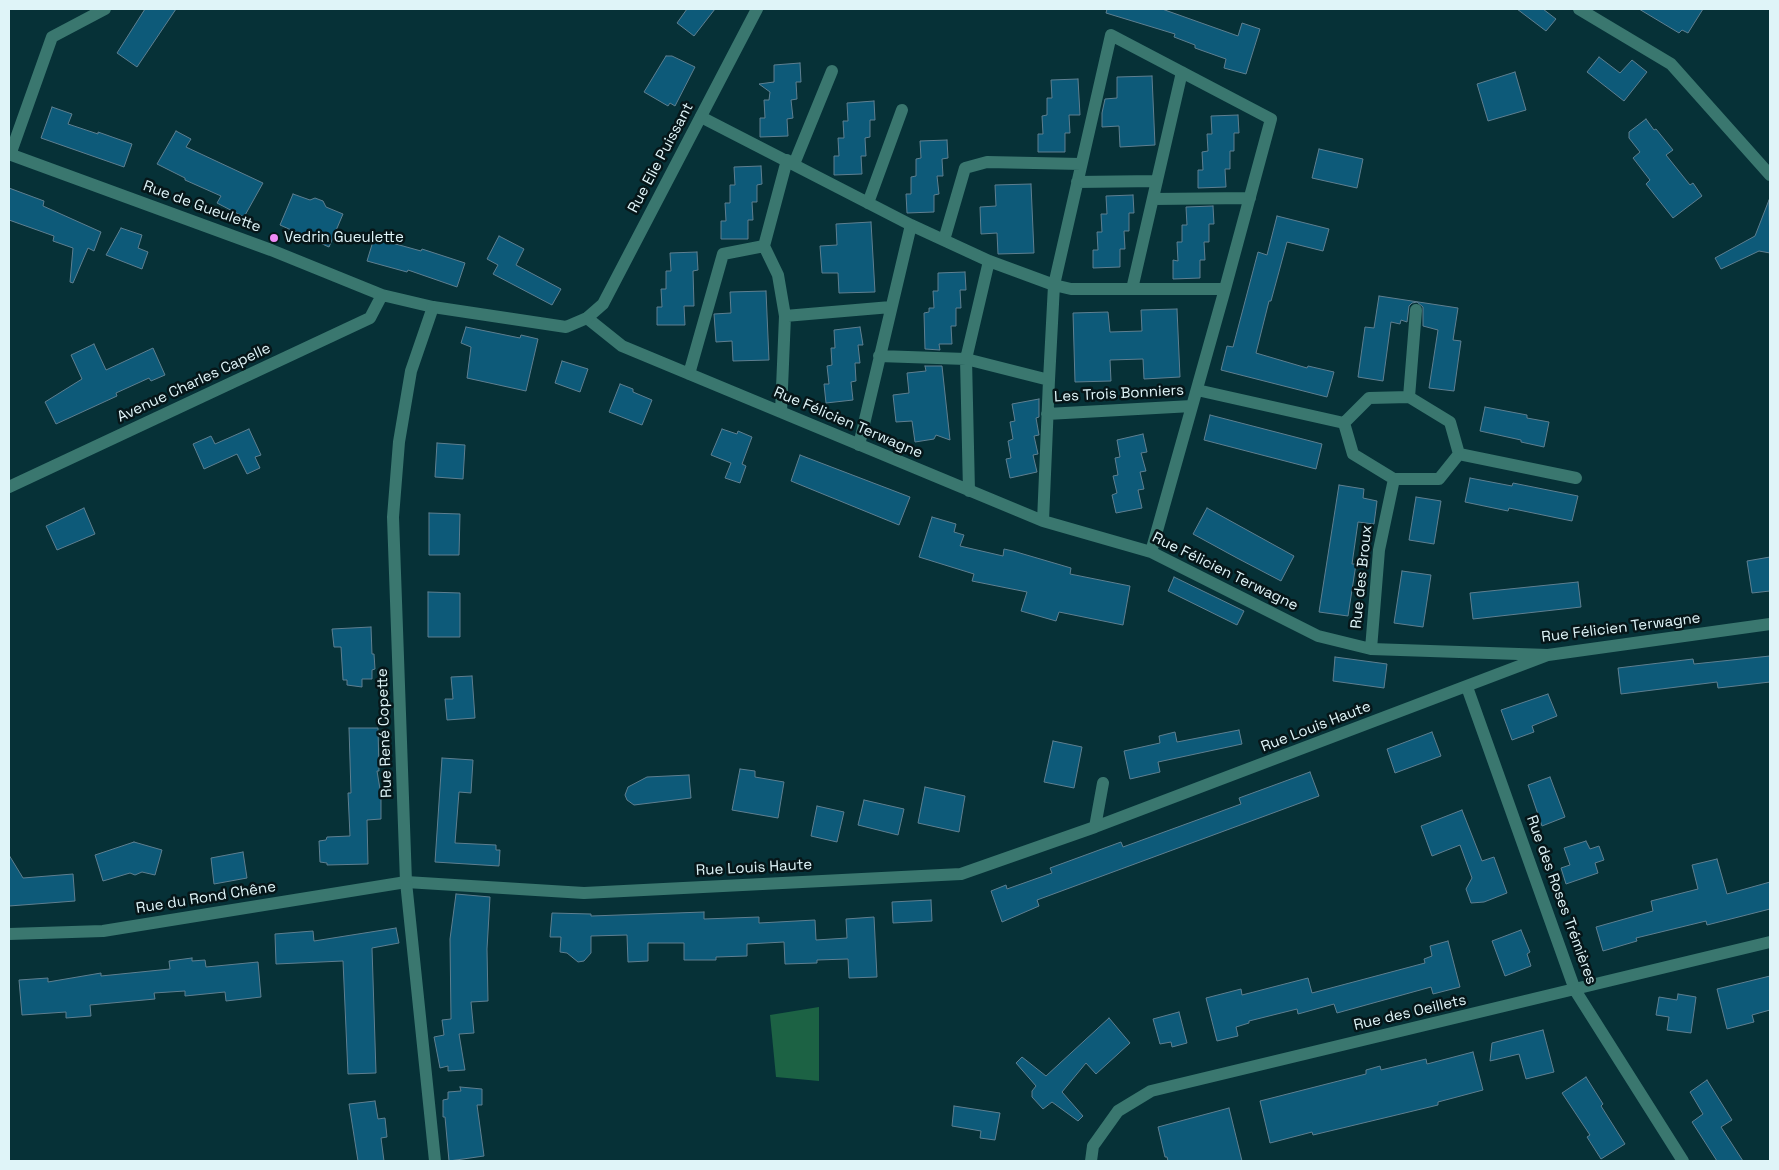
<!DOCTYPE html>
<meta charset="utf-8">
<style>
body{margin:0}
#map{position:relative;width:1779px;height:1170px;overflow:hidden;background:#063137;font-family:"Space Grotesk",sans-serif}
canvas{display:block}
.frame{position:absolute;inset:0;border:10px solid #dff4f8;pointer-events:none}
</style>
<div id="map">
<canvas width="1779" height="1170"></canvas>
<div class="frame"></div>
</div>
<script>
const ctx = document.querySelector('canvas').getContext('2d');
ctx.lineJoin = 'round';
function fillPath(path, color) {
  ctx.fillStyle = color;
  ctx.fill(path, 'evenodd');
}
function toPath(rows) {
  const path = new Path2D();
  for (const r of rows) {
    path.moveTo(r[0], r[1]);
    for (let i = 2; i < r.length; i += 2) path.lineTo(r[i], r[i + 1]);
  }
  return path;
}
function strokePath(path, color, width, dash) {
  ctx.strokeStyle = color;
  ctx.lineWidth = width;
  ctx.lineCap = dash ? 'butt' : 'round';
  ctx.setLineDash(dash || []);
  ctx.stroke(path);
}
function label(font, color, halo, rows, align = 'center') {
  ctx.font = font + ' "Space Grotesk",sans-serif';
  ctx.lineWidth = 5;
  ctx.setLineDash([]);
  ctx.textBaseline = 'middle';
  ctx.strokeStyle = halo;
  ctx.fillStyle = color;
  for (const [text, x, y, turn = 0] of rows) {
    ctx.save();
    ctx.translate(x, y);
    ctx.rotate((+turn || 0) * Math.PI / 180);
    ctx.textAlign = isNaN(turn) ? turn : align;
    if (halo) ctx.strokeText(text, 0, 0);
    ctx.fillText(text, 0, 0);
    ctx.restore();
  }
}
const forest = toPath([
 [819,1007,819,1081,776,1077,770,1015]
]);
const building = toPath([
 [145,9,176,9,137,67,117,53,145,9],
 [687,9,715,9,694,36,677,23,687,9],
 [1107,9,1162,9,1238,36,1242,23,1260,29,1246,74,1224,68,1226,59,1195,48,1195,45,1174,37,1175,34,1106,13,1107,9],
 [1517,9,1543,9,1556,19,1546,31,1517,9],
 [1639,9,1703,9,1688,33,1682,30,1679,33,1639,9],
 [666,56,672,56,695,67,675,106,670,103,668,106,644,92,666,56],
 [1599,57,1620,73,1632,60,1647,72,1624,101,1587,72,1599,57],
 [800,63,801,82,796,82,797,99,791,100,793,118,787,119,788,136,760,137,760,118,765,118,764,100,769,100,770,92,759,84,774,82,774,65,800,63],
 [1515,72,1526,110,1488,121,1477,84,1515,72],
 [1152,76,1155,145,1120,147,1119,126,1102,127,1102,113,1105,99,1117,98,1117,77,1152,76],
 [1078,79,1080,115,1069,115,1070,133,1065,133,1065,152,1038,152,1038,134,1043,134,1042,116,1047,115,1047,98,1052,98,1051,80,1078,79],
 [874,101,875,120,870,120,870,137,865,138,866,156,861,156,862,174,834,175,834,156,839,156,838,138,844,138,843,121,848,121,847,103,874,101],
 [52,107,72,114,68,124,98,134,98,132,132,144,124,167,41,138,52,107],
 [1238,115,1239,133,1234,133,1234,151,1230,151,1230,169,1225,169,1226,187,1198,188,1198,170,1203,170,1202,152,1208,151,1207,134,1212,134,1211,116,1238,115],
 [1646,119,1654,130,1656,129,1673,150,1666,155,1690,185,1693,183,1702,196,1673,218,1646,184,1650,180,1633,158,1640,152,1629,138,1629,132,1646,119],
 [176,131,191,139,186,147,263,183,244,217,217,203,221,196,185,180,185,178,157,164,176,131],
 [947,140,948,158,942,159,943,176,937,176,939,194,934,195,934,212,907,213,906,194,911,194,911,177,916,176,916,159,921,158,920,141,947,140],
 [1319,149,1363,159,1357,188,1312,178,1319,149],
 [761,166,762,184,757,185,757,202,752,202,753,220,748,220,748,239,721,239,721,221,726,221,725,203,730,203,730,185,735,185,734,167,761,166],
 [1031,184,1034,253,998,254,997,233,981,234,980,207,996,206,995,185,1031,184],
 [9,188,44,201,43,206,101,232,94,251,88,248,73,283,70,282,73,248,53,241,54,236,9,220,9,188],
 [293,194,310,200,315,198,323,201,326,207,343,214,329,247,280,225,293,194],
 [1133,195,1134,213,1129,213,1129,231,1124,231,1125,249,1120,249,1120,267,1093,268,1093,250,1098,250,1097,232,1102,232,1101,214,1107,214,1106,196,1133,195],
 [1769,200,1770,253,1759,251,1721,269,1715,258,1755,236,1769,200],
 [1213,206,1214,224,1209,224,1209,242,1204,242,1205,260,1200,260,1200,278,1173,279,1173,260,1178,261,1177,242,1182,242,1182,225,1187,225,1186,207,1213,206],
 [1277,216,1329,229,1323,251,1287,242,1271,301,1269,301,1256,353,1307,368,1308,366,1334,372,1327,397,1221,370,1227,346,1233,347,1258,252,1267,255,1277,216],
 [871,222,875,292,839,293,838,273,822,273,820,246,837,245,836,224,871,222],
 [121,228,142,235,138,248,148,252,142,269,106,255,121,228],
 [499,236,524,249,516,265,561,289,552,305,493,274,498,265,487,259,499,236],
 [374,238,421,251,422,249,465,263,457,287,408,270,407,272,367,261,374,238],
 [697,252,698,270,693,271,694,306,684,306,685,325,657,325,657,307,662,307,661,289,666,289,666,271,671,271,670,253,697,252],
 [965,272,966,290,960,290,961,308,956,308,956,326,951,326,952,344,939,344,940,350,925,349,924,313,929,312,929,308,934,308,933,291,938,291,938,273,965,272],
 [766,291,769,360,733,361,732,341,716,342,714,314,731,313,730,292,766,291],
 [1379,296,1458,308,1453,340,1461,341,1454,391,1429,388,1438,330,1423,326,1423,307,1417,302,1412,303,1409,306,1407,322,1401,320,1400,324,1391,322,1383,381,1358,377,1365,327,1374,328,1379,296],
 [1177,309,1180,377,1144,379,1143,359,1110,360,1111,381,1075,382,1073,313,1108,312,1110,332,1142,331,1141,310,1177,309],
 [466,327,520,338,521,335,538,339,526,391,467,378,471,347,461,343,466,327],
 [860,327,863,345,858,345,860,363,855,363,856,381,851,382,853,400,826,403,824,384,829,384,827,366,832,365,831,348,835,348,834,330,860,327],
 [94,344,106,370,153,348,165,375,151,381,149,378,116,393,117,396,56,424,45,402,82,379,71,355,94,344],
 [562,361,588,369,580,392,555,383,562,361],
 [925,366,942,366,950,440,936,435,934,439,915,442,912,421,896,422,893,395,909,393,907,373,926,371,925,366],
 [620,384,633,389,633,392,652,400,642,425,609,412,620,384],
 [1039,399,1039,417,1036,418,1039,435,1034,436,1038,454,1033,455,1037,472,1010,478,1006,459,1011,458,1008,441,1013,439,1010,422,1015,421,1012,404,1039,399],
 [1485,407,1527,415,1527,418,1549,422,1544,447,1521,442,1521,440,1480,431,1485,407],
 [1210,415,1322,444,1316,469,1204,440,1210,415],
 [249,429,261,455,255,457,260,468,247,474,237,454,204,469,193,444,211,436,215,444,249,429],
 [722,429,737,434,738,431,752,437,742,464,746,466,740,483,725,478,731,463,711,455,722,429],
 [1143,434,1147,452,1141,453,1146,471,1140,472,1144,489,1138,490,1142,508,1116,513,1112,495,1117,493,1113,476,1118,475,1115,458,1120,457,1117,440,1143,434],
 [437,443,465,445,463,479,435,477,437,443],
 [800,455,910,497,899,525,791,481,800,455],
 [1470,478,1512,486,1513,483,1578,496,1572,521,1509,508,1508,511,1465,502,1470,478],
 [1339,485,1364,489,1363,498,1377,501,1374,524,1358,522,1352,564,1356,564,1348,616,1319,612,1339,485],
 [1416,497,1441,501,1434,544,1409,540,1416,497],
 [84,508,95,534,57,550,46,526,84,508],
 [1207,508,1294,556,1281,581,1237,558,1193,534,1207,508],
 [429,513,460,514,459,555,429,555,429,513],
 [932,517,956,524,954,532,964,535,960,546,1003,556,1004,549,1013,551,1071,568,1070,574,1130,586,1123,625,1059,612,1056,621,1021,611,1027,592,972,581,974,574,919,557,932,517],
 [1770,557,1770,591,1752,593,1747,561,1770,557],
 [1402,571,1431,575,1423,627,1394,623,1402,571],
 [1174,577,1244,611,1237,625,1168,591,1174,577],
 [1578,582,1581,607,1473,619,1470,593,1578,582],
 [428,592,460,593,460,637,428,637,428,592],
 [371,627,372,654,374,654,375,669,372,670,372,679,362,679,362,687,347,685,347,680,343,680,341,647,334,647,332,629,371,627],
 [1770,656,1770,682,1718,688,1717,682,1621,694,1618,668,1693,659,1694,664,1770,656],
 [1335,657,1387,664,1384,688,1333,681,1335,657],
 [472,676,475,718,447,720,445,699,453,699,451,677,472,676],
 [1548,694,1557,716,1532,726,1534,732,1512,740,1501,710,1548,694],
 [349,728,378,728,379,771,377,771,381,795,381,819,367,820,368,864,327,865,327,863,320,862,319,841,326,840,327,837,350,836,348,793,351,793,349,728],
 [1239,730,1242,744,1158,762,1160,772,1130,779,1124,751,1160,743,1159,736,1175,732,1177,742,1239,730],
 [1432,732,1441,756,1395,773,1387,749,1432,732],
 [1053,741,1082,747,1074,788,1044,782,1053,741],
 [442,758,473,760,471,793,459,792,455,843,496,845,496,850,500,850,499,866,435,862,442,758],
 [740,769,755,771,755,777,784,782,778,818,732,810,740,769],
 [1310,772,1319,796,1037,900,1039,906,1002,922,991,891,1006,885,1007,889,1052,873,1050,868,1121,842,1123,847,1241,804,1239,798,1310,772],
 [689,775,691,798,634,805,627,800,625,795,628,787,647,777,689,775],
 [1550,777,1565,817,1542,826,1528,785,1550,777],
 [925,787,965,796,959,832,918,823,925,787],
 [864,800,904,809,898,835,858,825,864,800],
 [817,806,844,812,837,842,811,836,817,806],
 [1462,810,1482,861,1494,857,1507,893,1484,902,1471,903,1466,889,1472,878,1460,845,1432,856,1421,826,1462,810],
 [1586,841,1590,849,1599,846,1604,860,1595,863,1598,873,1566,884,1561,868,1570,865,1564,848,1586,841],
 [134,842,162,850,155,875,142,872,135,875,130,873,103,881,95,855,134,842],
 [243,852,247,878,214,884,211,858,243,852],
 [9,855,23,878,73,874,75,901,9,906,9,855],
 [1717,859,1727,894,1770,882,1770,909,1707,925,1706,921,1636,938,1637,941,1603,951,1596,927,1653,911,1651,901,1698,889,1692,865,1717,859],
 [456,894,490,897,487,949,488,1001,471,1002,474,1033,459,1034,465,1070,448,1071,448,1066,440,1068,434,1037,444,1035,442,1020,451,1019,450,939,456,894],
 [931,900,932,921,893,923,892,902,931,900],
 [704,912,704,919,759,917,759,923,815,920,816,940,847,938,846,919,874,917,877,977,849,978,848,959,817,960,817,963,785,964,784,942,747,944,747,956,716,957,716,960,684,960,684,943,648,943,648,961,628,962,627,935,591,936,591,953,584,961,578,962,567,953,560,952,561,937,550,937,552,913,591,914,591,916,704,912],
 [396,928,399,943,372,948,376,1073,348,1074,343,961,276,964,275,934,313,931,314,941,396,928],
 [1521,930,1530,952,1527,954,1531,966,1505,976,1492,941,1521,930],
 [1448,941,1460,987,1433,994,1431,987,1337,1013,1334,1004,1298,1014,1297,1009,1249,1021,1249,1023,1236,1027,1238,1036,1217,1041,1206,998,1241,989,1242,995,1308,978,1312,993,1425,963,1424,959,1432,956,1430,946,1448,941],
 [192,958,192,961,205,960,206,967,258,962,261,997,226,1001,225,992,185,996,185,991,154,993,155,999,90,1005,91,1016,66,1018,66,1012,22,1015,19,980,48,978,48,982,101,973,101,976,170,969,169,961,192,958],
 [1770,976,1770,1010,1752,1015,1754,1022,1727,1029,1717,989,1770,976],
 [1678,994,1696,997,1691,1033,1667,1030,1669,1017,1656,1015,1659,997,1677,1000,1678,994],
 [1179,1012,1187,1043,1172,1047,1171,1042,1160,1044,1153,1019,1179,1012],
 [1109,1018,1130,1043,1096,1074,1086,1063,1062,1092,1083,1116,1078,1121,1052,1102,1043,1109,1032,1097,1032,1091,1036,1086,1016,1063,1022,1057,1046,1076,1109,1018],
 [1543,1030,1554,1072,1526,1079,1519,1054,1490,1061,1492,1043,1543,1030],
 [1473,1052,1483,1090,1438,1102,1438,1105,1313,1135,1312,1132,1270,1143,1260,1101,1366,1074,1366,1070,1380,1066,1381,1070,1426,1059,1427,1064,1473,1052],
 [1586,1077,1603,1104,1601,1106,1625,1144,1601,1159,1587,1137,1590,1135,1562,1093,1586,1077],
 [1707,1080,1732,1120,1721,1127,1743,1161,1717,1161,1692,1122,1703,1114,1690,1092,1707,1080],
 [460,1087,482,1089,482,1105,477,1105,484,1156,449,1161,445,1117,443,1117,443,1100,448,1099,448,1092,461,1091,460,1087],
 [375,1101,378,1119,385,1118,387,1137,381,1138,384,1161,358,1161,349,1104,375,1101],
 [954,1106,1000,1113,995,1140,980,1138,981,1131,952,1126,954,1106],
 [1229,1108,1242,1161,1168,1161,1167,1157,1165,1157,1158,1127,1229,1108]
]);
const minor = toPath([
 [1579,9,1671,64,1770,175],
 [701,117,911,225,989,261,1054,285,1049,380,966,359,989,261],
 [9,154,271,250,382,295,433,307],
 [10,155,52,37,105,9],
 [794,164,832,71],
 [1077,182,1157,181],
 [1153,199,1250,198],
 [868,203,902,110],
 [944,240,965,168,987,162,1081,164],
 [1132,289,1182,72],
 [785,316,891,307],
 [587,318,622,346,1043,521,1151,552,1318,636,1371,649,1548,655,1770,624],
 [879,356,966,359,969,491],
 [689,374,723,254,764,246],
 [1197,390,1344,423],
 [1409,397,1450,422,1459,454,1439,479,1394,479,1353,454,1344,423,1369,398,1409,397],
 [1409,397,1416,310],
 [781,412,785,316,778,275,764,246,787,160],
 [1047,414,1192,406],
 [859,445,911,225],
 [1459,454,1576,478],
 [9,487,370,318,382,295],
 [1043,521,1049,380],
 [1151,552,1225,289,1271,119,1111,35,1054,285,1071,289,1225,289],
 [1371,649,1379,550,1394,479],
 [1467,687,1575,990,1683,1161],
 [1095,827,1103,783],
 [9,934,103,931,406,882,584,893,961,874,1095,827,1548,655],
 [1091,1161,1093,1146,1118,1111,1151,1091,1770,942]
]);
const tertiary = toPath([
 [435,1161,406,882,393,517,399,442,411,371,433,307,566,327,587,318,603,304,757,9]
]);
const markers = [
 [274,238,5,"#ef8bf6"]
];
const streetNames = [
 ["Rue Elie Puissant",661,158,-62],
 ["Rue de Gueulette",202,207,20],
 ["Avenue Charles Capelle",194,383,-25],
 ["Les Trois Bonniers",1119,394,-3],
 ["Rue Félicien Terwagne",848,423,23],
 ["Rue Félicien Terwagne",1225,572,26],
 ["Rue des Broux",1362,577,-84],
 ["Rue Félicien Terwagne",1621,628,-7],
 ["Rue Louis Haute",1316,727,-21],
 ["Rue René Copette",385,733,-92],
 ["Rue Louis Haute",754,868,-3],
 ["Rue du Rond Chêne",206,898,-9],
 ["Rue des Roses Trémières",1561,900,70],
 ["Rue des Oeillets",1410,1013,-13]
];
const poiNames = [
 ["Vedrin Gueulette",284,238]
];
fillPath(forest, '#1c6244');
fillPath(building, '#0d5a79');
strokePath(building, '#5e7f90', 1);
strokePath(minor, '#3a776f', 12);
strokePath(tertiary, '#3a776f', 12);
for (const [x, y, r, color] of markers) {
  const dot = new Path2D();
  dot.arc(x, y, r, 0, 2 * Math.PI);
  ctx.fillStyle = color;
  ctx.fill(dot);
  strokePath(dot, '#061619', 2);
}
label('15px', '#dff4f8', '#061619', streetNames);
label('15px', '#dff4f8', '#061619', poiNames, 'left');
</script>
